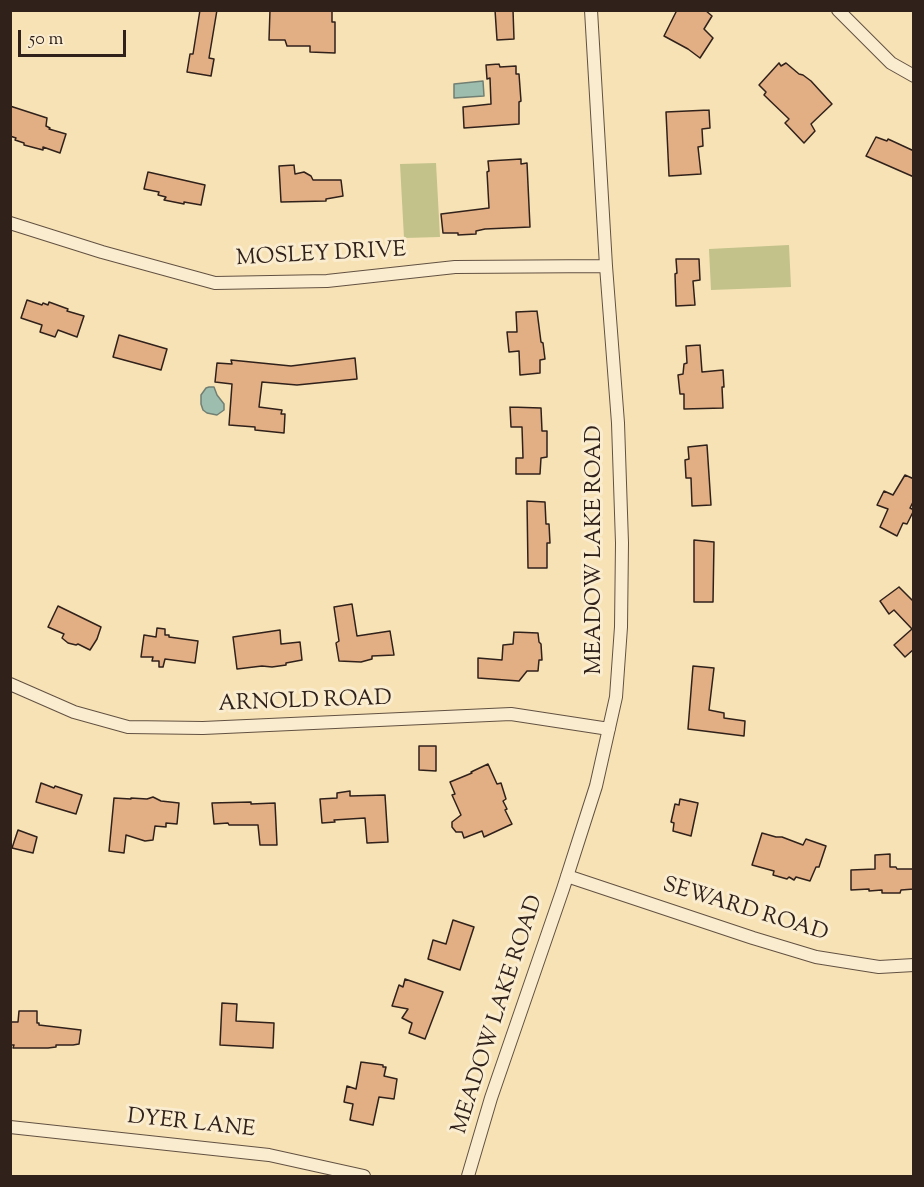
<!DOCTYPE html>
<style>
body{margin:0}
#map{position:relative;width:924px;height:1187px;overflow:hidden;background:#f7e2b5;font-family:"Sorts Mill Goudy",serif}
canvas{display:block}
.frame{position:absolute;inset:0;border:12px solid #30211b;pointer-events:none}
.scale{position:absolute;left:18px;top:30px;width:108px;height:27px;box-sizing:border-box;border:3px solid #30211b;border-top:0;padding-left:8px;font-size:18px;line-height:21px;white-space:nowrap;color:#30211b;-webkit-text-stroke:4px #faeccf;paint-order:stroke}
</style>
<div id="map">
<canvas width="924" height="1187"></canvas>
<div class="frame"></div>
<div class="scale">50 m</div>
</div>
<script>
const ctx = document.querySelector('canvas').getContext('2d');
ctx.lineJoin = 'round';
function fillPath(path, color) {
  ctx.fillStyle = color;
  ctx.fill(path, 'evenodd');
}
function toPath(rows) {
  const path = new Path2D();
  for (const r of rows) {
    path.moveTo(r[0], r[1]);
    for (let i = 2; i < r.length; i += 2) path.lineTo(r[i], r[i + 1]);
  }
  return path;
}
function strokePath(path, color, width, dash) {
  ctx.strokeStyle = color;
  ctx.lineWidth = width;
  ctx.lineCap = dash ? 'butt' : 'round';
  ctx.setLineDash(dash || []);
  ctx.stroke(path);
}
function label(font, color, halo, rows, align = 'center') {
  ctx.font = font + ' "Sorts Mill Goudy",serif';
  ctx.lineWidth = 6;
  ctx.setLineDash([]);
  ctx.textBaseline = 'middle';
  ctx.strokeStyle = halo;
  ctx.fillStyle = color;
  for (const [text, x, y, turn = 0] of rows) {
    ctx.save();
    ctx.translate(x, y);
    ctx.rotate((+turn || 0) * Math.PI / 180);
    ctx.textAlign = isNaN(turn) ? turn : align;
    if (halo) ctx.strokeText(text, 0, 0);
    ctx.fillText(text, 0, 0);
    ctx.restore();
  }
}
const green = toPath([
 [436,163,440,237,404,238,400,164],
 [789,245,791,287,711,290,709,249]
]);
const water = toPath([
 [483,81,484,96,454,98,454,84,483,81],
 [209,387,214,387,217,395,224,404,224,410,217,415,207,413,203,410,201,404,201,395,206,388,209,387]
]);
const building = toPath([
 [200,10,217,10,209,58,214,59,211,76,187,72,190,54,193,54,200,10],
 [270,10,332,10,332,22,335,22,335,53,310,52,310,46,287,46,285,40,269,40,270,10],
 [495,10,513,10,514,39,497,40,495,10],
 [677,10,705,10,712,16,704,29,713,38,700,58,688,49,664,36,677,10],
 [779,63,781,66,786,63,799,74,803,75,811,81,832,104,811,124,815,131,804,143,785,123,789,119,764,95,766,92,759,85,779,63],
 [499,64,500,67,516,66,516,74,519,74,521,101,519,102,519,124,464,128,463,107,491,104,490,78,487,79,486,65,499,64],
 [10,106,47,118,46,126,50,128,49,129,66,134,60,153,43,147,43,150,24,145,24,143,15,140,16,138,10,136,10,106],
 [709,110,710,128,702,129,703,146,698,147,701,174,669,176,666,112,709,110],
 [876,137,887,141,888,139,914,151,914,177,866,156,876,137],
 [521,159,521,164,527,163,530,227,485,229,476,231,476,234,458,235,458,233,443,233,441,214,489,208,487,172,489,171,488,161,521,159],
 [294,165,295,174,304,172,311,176,313,180,341,180,343,196,326,199,326,201,281,202,279,166,294,165],
 [148,172,205,185,201,205,184,202,184,204,164,200,166,197,158,195,159,192,144,189,148,172],
 [676,259,699,259,700,280,693,281,695,305,676,306,675,274,677,273,676,259],
 [27,300,42,305,43,303,48,305,49,302,68,309,67,311,84,316,77,337,58,330,55,337,40,332,42,325,21,318,27,300],
 [537,311,541,342,543,343,545,359,540,360,540,373,520,375,519,351,509,352,507,332,517,332,516,312,537,311],
 [119,335,167,349,161,370,113,357,119,335],
 [700,345,702,372,723,370,724,387,722,387,723,408,684,409,684,394,680,394,678,375,683,374,684,364,687,363,686,346,700,345],
 [355,358,357,379,297,385,262,382,259,407,282,410,281,414,285,414,284,433,255,430,255,427,229,425,232,384,215,382,217,363,232,364,231,360,291,366,355,358],
 [510,407,541,408,542,431,547,431,547,457,541,458,540,474,516,474,516,458,523,458,522,427,511,427,510,407],
 [707,445,711,505,692,506,691,478,686,478,685,460,689,459,688,447,707,445],
 [905,475,914,479,914,500,910,508,914,510,907,524,903,523,897,536,880,527,888,509,877,505,884,491,893,495,905,475],
 [527,501,545,502,546,524,549,524,550,543,547,543,547,568,528,568,527,501],
 [694,540,714,542,713,602,694,602,694,540],
 [899,587,914,602,914,649,905,657,894,645,912,629,894,610,889,614,880,601,899,587],
 [352,604,357,636,390,631,394,655,372,656,372,659,361,662,339,661,336,643,339,641,334,607,352,604],
 [58,606,101,627,97,639,90,650,78,644,76,645,68,643,62,638,64,634,48,627,58,606],
 [157,628,165,629,165,635,169,635,169,637,198,641,195,663,165,659,163,667,159,667,159,661,152,661,153,657,141,657,144,635,156,637,157,628],
 [280,630,281,644,300,642,302,660,286,663,286,665,272,667,262,666,237,669,233,637,280,630],
 [514,632,538,633,539,642,541,644,542,660,539,660,538,671,527,671,519,681,478,678,478,658,502,660,503,645,513,644,514,632],
 [693,666,714,668,709,710,724,713,724,718,745,721,744,736,688,729,693,666],
 [419,746,436,746,436,771,419,770,419,746],
 [488,764,497,784,501,783,506,799,503,801,507,809,505,810,512,824,484,837,482,831,464,838,462,832,456,832,452,827,452,822,461,815,452,795,455,794,450,782,472,773,471,772,488,764],
 [41,783,54,788,55,786,82,795,76,814,36,802,41,783],
 [350,791,350,796,385,795,388,842,367,843,365,818,334,820,335,822,322,823,320,799,337,798,337,793,350,791],
 [153,797,161,801,179,803,177,824,166,823,166,827,155,826,153,840,145,841,126,835,124,853,109,851,114,798,131,799,131,798,147,799,153,797],
 [680,799,698,803,691,836,673,831,674,823,671,822,675,804,679,805,680,799],
 [251,802,251,804,275,803,277,845,260,845,258,825,229,825,228,823,214,824,212,803,251,802],
 [18,830,37,837,33,853,12,848,18,830],
 [762,833,776,837,782,837,803,845,806,839,826,846,819,867,816,867,810,881,796,877,794,880,789,877,787,879,773,875,774,871,752,865,762,833],
 [890,854,890,867,896,867,897,869,914,869,914,889,901,890,900,893,882,893,882,890,869,891,869,889,851,890,851,870,875,869,875,855,890,854],
 [453,920,474,927,460,970,428,959,433,940,446,944,453,920],
 [405,979,443,992,425,1039,409,1033,412,1023,402,1018,408,1009,392,1006,399,985,403,987,405,979],
 [222,1003,237,1004,236,1021,274,1023,273,1048,220,1045,222,1003],
 [19,1011,37,1011,37,1023,39,1023,39,1025,81,1030,79,1044,73,1045,56,1045,56,1047,48,1048,13,1048,14,1045,10,1045,10,1022,18,1022,19,1011],
 [361,1062,383,1065,383,1067,386,1067,384,1076,397,1079,394,1099,379,1097,373,1125,350,1120,353,1104,344,1102,347,1086,356,1089,361,1062]
]);
const minor = toPath([
 [838,10,891,63,914,76],
 [10,223,102,252,215,283,327,281,455,267,606,266],
 [10,684,74,712,128,727,203,728,511,714,609,729],
 [567,876,753,938,816,957,879,967,914,965],
 [10,1127,269,1155,364,1176],
 [468,1176,491,1098,563,889,596,786,616,697,621,627,622,543,618,423,606,266,591,10]
]);
const streetNames = [
 ["MOSLEY DRIVE",321,256,-3],
 ["MEADOW LAKE ROAD",596,550,-90],
 ["ARNOLD ROAD",305,703,-2],
 ["SEWARD ROAD",745,911,17],
 ["MEADOW LAKE ROAD",499,1015,-72],
 ["DYER LANE",191,1125,6]
];
fillPath(green, '#c2c28a');
fillPath(water, '#9dbeae');
strokePath(water, '#717f73', 1.5);
fillPath(building, '#e2ae84');
strokePath(building, '#30211b', 1.5);
strokePath(minor, '#625142', 14);
strokePath(minor, '#faeccf', 12);
label('22px', '#30211b', '#faeccf', streetNames);
</script>
